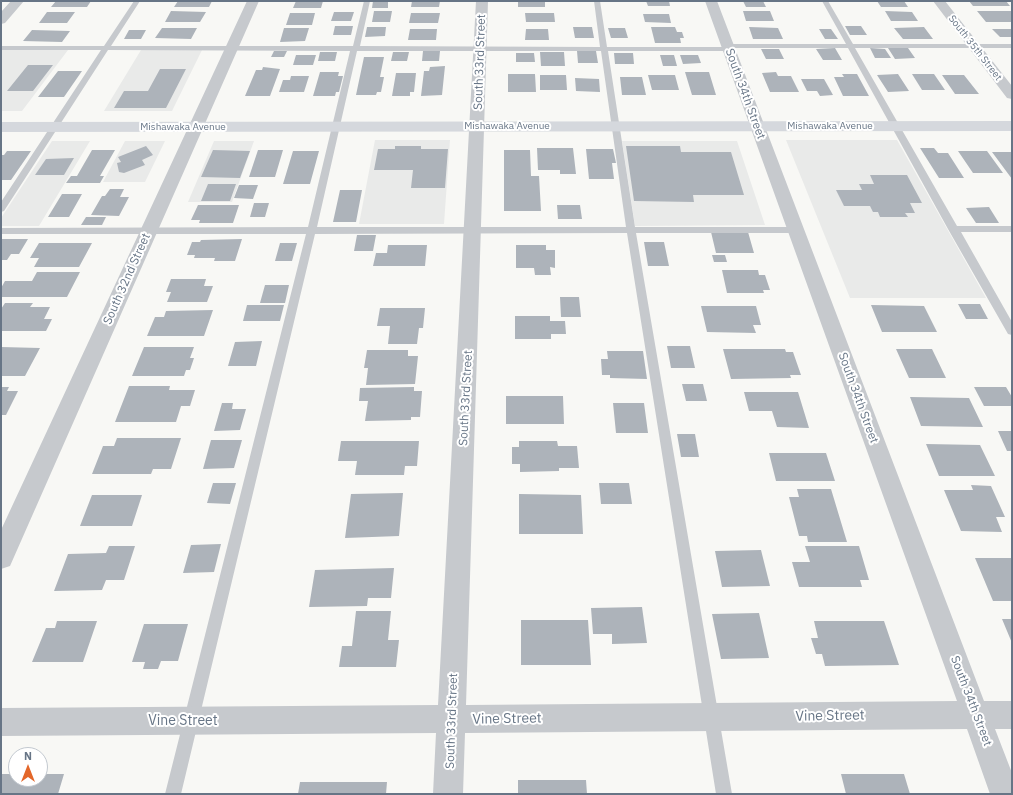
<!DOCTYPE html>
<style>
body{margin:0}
#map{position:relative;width:1013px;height:795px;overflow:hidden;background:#f8f8f5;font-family:"IBM Plex Sans",sans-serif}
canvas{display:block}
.frame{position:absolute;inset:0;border:2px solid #677586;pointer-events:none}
.north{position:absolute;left:8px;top:747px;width:40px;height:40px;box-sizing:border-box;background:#fff;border:1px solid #c2c8cf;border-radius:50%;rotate:0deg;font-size:11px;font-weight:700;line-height:16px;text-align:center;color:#677586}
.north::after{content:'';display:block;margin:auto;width:14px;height:18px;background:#e3672a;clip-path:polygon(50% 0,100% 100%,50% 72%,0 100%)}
</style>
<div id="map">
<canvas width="1013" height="795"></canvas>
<div class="frame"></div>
<div class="north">N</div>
</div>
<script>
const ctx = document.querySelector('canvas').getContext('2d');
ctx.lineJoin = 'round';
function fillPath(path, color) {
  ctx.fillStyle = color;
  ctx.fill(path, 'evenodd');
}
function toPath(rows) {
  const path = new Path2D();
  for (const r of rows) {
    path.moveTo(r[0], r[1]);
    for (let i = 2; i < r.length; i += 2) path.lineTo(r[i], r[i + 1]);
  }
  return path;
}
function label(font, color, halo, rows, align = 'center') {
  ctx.font = font + ' "IBM Plex Sans",sans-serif';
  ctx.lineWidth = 4;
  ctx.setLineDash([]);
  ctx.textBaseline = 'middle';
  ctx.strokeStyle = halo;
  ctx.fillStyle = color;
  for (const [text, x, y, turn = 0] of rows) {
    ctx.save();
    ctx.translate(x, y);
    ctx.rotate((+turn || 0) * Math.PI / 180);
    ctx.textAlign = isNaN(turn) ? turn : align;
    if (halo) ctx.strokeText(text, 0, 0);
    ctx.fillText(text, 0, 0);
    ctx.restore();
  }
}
const built = toPath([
 [2,50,68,50,22,111,1,111],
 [141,50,202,50,172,111,104,111],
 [375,140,450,140,444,224,359,224],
 [786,140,897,140,986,298,850,298],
 [52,141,90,141,39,226,1,226,1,218],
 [125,141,165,141,145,182,103,182],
 [214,141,254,141,232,202,188,202],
 [622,141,737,141,765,225,635,226]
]);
const building = toPath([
 [56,1,91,1,87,7,51,7],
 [178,1,212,1,209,7,174,7],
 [296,1,323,1,321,8,293,8],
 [373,1,388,1,388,8,372,8],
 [412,1,440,1,439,7,411,7],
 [518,1,545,1,545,7,518,7],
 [646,1,669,1,670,6,648,6],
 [743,1,763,1,766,7,746,7],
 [877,1,904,1,908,7,881,7],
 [969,1,1006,1,1010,6,973,6],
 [171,11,206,12,200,22,165,22],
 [374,11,392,11,390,22,372,22],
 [743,11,770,11,774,21,746,21],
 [885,11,912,12,918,21,891,21],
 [977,11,1012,11,1012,22,986,22],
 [47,12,75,12,67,23,39,23],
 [334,12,354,12,351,21,331,21],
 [290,13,315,13,312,25,286,25],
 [411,13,440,13,438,23,409,23],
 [525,13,554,13,555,22,526,22],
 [643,14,669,14,671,23,645,22],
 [335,26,353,26,351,35,333,35],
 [845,26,861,26,867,35,850,35],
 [367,27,386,27,385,36,365,37],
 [573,27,592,27,594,38,575,38],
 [651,27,675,27,677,32,682,32,684,38,680,38,681,43,655,43],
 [749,27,778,28,783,39,753,39],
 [924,27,933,39,903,39,894,28],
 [162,28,197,28,191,39,155,38],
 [284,28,309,28,305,41,280,42],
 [608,28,625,28,628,38,611,38],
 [410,29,437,29,436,40,408,40],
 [526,29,548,29,549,40,525,40],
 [819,29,831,29,838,39,825,39],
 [992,29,1012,29,1012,37,1000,37],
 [32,30,70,31,62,42,23,41],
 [129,30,146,30,141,39,124,39],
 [835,48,842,60,823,60,816,49],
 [870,48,885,49,891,58,875,58],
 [888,48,908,48,915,58,895,59],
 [761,49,779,49,784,59,766,59],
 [274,51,287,51,284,57,271,57],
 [423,51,440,51,439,61,422,61],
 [577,51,596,51,598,63,578,63],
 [320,52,337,52,335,61,318,61],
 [393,52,409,52,407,61,391,61],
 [540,52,564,52,565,66,541,66],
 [516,53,534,53,535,62,516,62],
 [614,53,633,53,634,64,615,64],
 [296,55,316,55,313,65,293,65],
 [660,55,674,55,677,66,663,66],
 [680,55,698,55,701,63,683,64],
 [364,57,384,57,380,77,384,77,381,92,377,92,376,95,356,95],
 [28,65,53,65,33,91,7,91],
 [445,66,442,95,421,96,424,71,429,71,430,67],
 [263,67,280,69,270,96,245,96,256,70,262,70],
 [160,69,186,69,166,108,114,108,124,91,148,91],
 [58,71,82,71,64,97,38,97],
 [320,72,339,72,338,76,343,76,339,92,336,92,335,96,313,96],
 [685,72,709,72,716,95,692,95],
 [776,72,778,76,791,76,799,92,770,92,762,73],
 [396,73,416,73,414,92,410,92,410,96,392,96],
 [508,74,535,74,536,92,508,92],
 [842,74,857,74,869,96,843,96,834,77,844,77],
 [898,74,909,91,888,92,877,75],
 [912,74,934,74,945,90,922,90],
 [540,75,566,75,567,90,540,90],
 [648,75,675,75,679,90,652,90],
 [942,75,964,75,979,94,955,94],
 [291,76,309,76,304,92,279,92,283,80,290,80],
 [620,77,642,77,646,95,622,95],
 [575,78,599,79,600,92,576,91],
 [801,79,824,79,833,95,820,96,817,91,807,91],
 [146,146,153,155,142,160,145,165,124,173,119,172,117,163,121,162,118,157],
 [395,146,421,146,421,149,448,149,445,188,411,188,413,170,374,170,378,149,395,149],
 [626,146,680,146,681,152,731,152,744,195,693,195,694,202,634,201],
 [537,148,573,148,576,174,560,174,560,170,538,170],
 [920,148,934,148,938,153,948,153,964,178,939,178],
 [586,149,613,149,616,163,612,163,614,179,589,179],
 [92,150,115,150,100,176,104,176,100,183,66,183,71,176,77,176],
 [213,150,250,151,240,178,201,177],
 [258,150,283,150,275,177,249,177],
 [504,150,530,150,531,176,539,176,541,211,504,211],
 [7,151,31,151,11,180,1,180,1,155,4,155],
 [293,151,319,151,310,184,283,184],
 [958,151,987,151,1003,173,973,173],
 [992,152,1012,152,1012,179],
 [74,158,64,175,35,175,46,159],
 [870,175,907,175,922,203,910,203,915,213,905,213,908,217,880,217,878,212,873,212,870,206,844,206,836,190,862,190,859,184,874,184],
 [208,184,236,184,230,201,201,201],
 [239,185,258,185,253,199,234,198],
 [110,189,124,189,120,197,129,197,119,216,91,215,102,196,105,196],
 [340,190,362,190,356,222,333,222],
 [62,194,82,194,69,217,48,217],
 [254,203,269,203,265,217,250,217],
 [198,205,239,205,233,223,199,223,200,220,191,220],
 [557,205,580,205,582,219,558,219],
 [989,207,999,223,976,223,966,208],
 [86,217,106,217,102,225,81,225],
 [711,232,748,232,754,253,716,253],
 [357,235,376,235,373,251,354,251],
 [1,239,28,239,19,254,11,254,7,260,1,260],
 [242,239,235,261,214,261,215,258,194,258,195,255,187,255,192,242,200,242,201,240],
 [644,242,664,242,669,266,648,266],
 [39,243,92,243,79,267,34,267,39,258,30,258],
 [280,243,297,243,292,261,275,261],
 [388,245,427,245,425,266,373,266,376,253,387,253],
 [516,245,546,245,546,250,555,250,555,268,550,267,551,275,535,275,534,268,516,268],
 [712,255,725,255,727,262,714,262],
 [722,270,758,270,759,275,765,275,770,290,763,290,764,293,727,293],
 [37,272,80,272,67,297,1,297,1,288,5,281,32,281],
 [171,279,206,279,204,286,213,286,207,302,167,302,171,292,166,292],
 [265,285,289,285,285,303,260,303],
 [560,297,579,297,581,317,561,317],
 [5,303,33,303,30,307,50,307,44,319,52,319,46,331,1,331,1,309],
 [958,304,980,304,988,319,966,319],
 [247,305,284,305,280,321,243,321],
 [871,305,924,306,937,332,882,332],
 [701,306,756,306,761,325,753,325,756,333,707,332],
 [380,308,425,308,423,328,419,328,417,344,388,344,390,326,377,326],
 [213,310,204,336,147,336,155,317,164,317,166,311],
 [515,316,550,316,550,321,565,321,566,334,551,334,551,339,515,339],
 [262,341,256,366,228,366,235,342],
 [667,346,690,346,695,368,671,368],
 [1,347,40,348,25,376,1,376],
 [144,347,194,347,190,358,194,358,190,370,186,370,184,376,132,376],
 [723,349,785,349,786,352,793,352,801,375,790,375,791,378,731,379],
 [896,349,932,349,946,378,909,378],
 [367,350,408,350,408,356,418,356,415,384,366,385,368,368,364,368],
 [607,351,643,351,647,379,610,378,610,375,602,375,601,359,608,359],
 [682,384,703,384,707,401,686,401],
 [129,386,170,386,169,390,195,390,190,406,181,406,176,422,115,422],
 [1,387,9,387,7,391,18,391,6,415,1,415],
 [414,387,414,391,422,391,420,417,411,417,411,420,365,421,368,401,359,401,360,388],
 [974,387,1006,387,1012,397,1012,406,984,406],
 [744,392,798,392,809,428,777,427,772,411,749,411],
 [506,396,563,396,564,424,506,424],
 [910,397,969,398,983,427,921,426],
 [222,403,233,403,232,409,246,409,240,430,214,431],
 [613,403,644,403,648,433,616,433],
 [998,431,1012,431,1012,451,1007,451],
 [677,434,695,434,699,457,681,457],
 [117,438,181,438,171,469,153,469,151,474,92,474,103,446,114,446],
 [211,440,242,440,234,468,203,469],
 [341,441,419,441,417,466,405,466,404,475,355,475,357,461,338,461],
 [519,441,557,441,558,446,577,446,579,468,559,468,559,471,520,472,520,464,512,464,512,447,519,447],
 [926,444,980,445,995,476,939,476],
 [769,453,826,453,835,481,776,481],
 [213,483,236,483,230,504,207,503],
 [599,483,629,483,632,504,601,504],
 [971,485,991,486,1005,517,996,517,1002,532,961,531,944,490,973,490],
 [797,489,831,489,847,542,808,542,807,536,799,536,789,497,799,497],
 [403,493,399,536,345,538,351,494],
 [519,494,581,495,583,534,519,534],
 [92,495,142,495,132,526,80,526],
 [221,544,214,572,183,573,191,545],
 [109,546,135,546,124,580,106,580,102,590,54,591,68,554,106,553],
 [805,546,859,546,869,580,860,580,862,587,799,587,792,562,810,562],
 [761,550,770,586,722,587,715,551],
 [975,558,1012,558,1012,601,993,601],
 [394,568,391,598,368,598,367,606,309,607,315,570],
 [642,607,647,643,612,644,612,634,593,634,591,608],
 [356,611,391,611,388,640,399,640,396,667,339,667,342,646,352,646],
 [759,613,769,658,721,659,712,614],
 [1002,619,1012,619,1012,643],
 [521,620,588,620,591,665,521,665],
 [57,621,97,621,83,662,32,662,46,628,55,628],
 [814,621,884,621,899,665,825,666,822,654,816,654,811,638,818,638],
 [144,624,188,624,178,661,161,661,158,669,143,669,145,662,132,662],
 [1,774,16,774,16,779,40,779,40,774,64,774,58,794,1,794],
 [841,774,904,774,910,794,846,794],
 [518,780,586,780,587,794,518,794],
 [300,782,387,782,386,794,298,794]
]);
const service = toPath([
 [134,1,140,1,111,46,353,46,364,1,370,1,360,46,600,47,594,1,600,1,607,47,724,47,727,44,846,44,822,1,828,1,853,44,1012,44,1012,48,855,48,957,226,1012,226,1012,232,961,232,1012,322,1012,335,1008,334,948,229,848,48,731,48,728,51,608,51,635,227,795,227,800,230,795,233,636,233,732,794,716,794,627,233,315,234,181,794,165,794,306,234,1,234,1,228,308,227,350,51,108,50,4,211,1,212,1,202,101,50,1,50,1,46,104,46,134,1],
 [357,51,601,51,626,227,317,227,357,51]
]);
const minor = toPath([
 [11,1,24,1,5,23,1,24,1,12,11,1],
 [247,1,259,1,10,566,1,569,1,530,247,1],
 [476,1,488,1,466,705,957,701,705,1,717,1,984,701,1012,701,1012,729,995,729,1012,773,1012,794,990,794,967,729,465,733,463,794,433,794,436,733,1,736,1,708,438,705,476,1],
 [933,1,945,1,1012,86,1012,99,1007,98,933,1]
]);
const secondary = toPath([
 [1012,121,1012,131,1,132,1,122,1012,121]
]);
const farStreetnames = [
 ["South 35th Street",975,48,52],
 ["Mishawaka Avenue",507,126],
 ["Mishawaka Avenue",830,126],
 ["Mishawaka Avenue",183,127]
];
const streetNames = [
 ["South 33rd Street",480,62,-88],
 ["South 34th Street",745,94,70],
 ["South 32nd Street",127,279,-66],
 ["South 33rd Street",466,398,-87],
 ["South 34th Street",858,398,70],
 ["South 34th Street",971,701,69],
 ["South 33rd Street",452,721,-88]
];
const nearStreetnames = [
 ["Vine Street",830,716,-1],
 ["Vine Street",507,719,-1],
 ["Vine Street",183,721]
];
fillPath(built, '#e9eae9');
fillPath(building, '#adb3ba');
fillPath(service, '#c6c9cd');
fillPath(minor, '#c6c9cd');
fillPath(secondary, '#d5d8dd');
label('10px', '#677586', '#fff', farStreetnames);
label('12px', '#677586', '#fff', streetNames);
label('14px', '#677586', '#fff', nearStreetnames);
</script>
